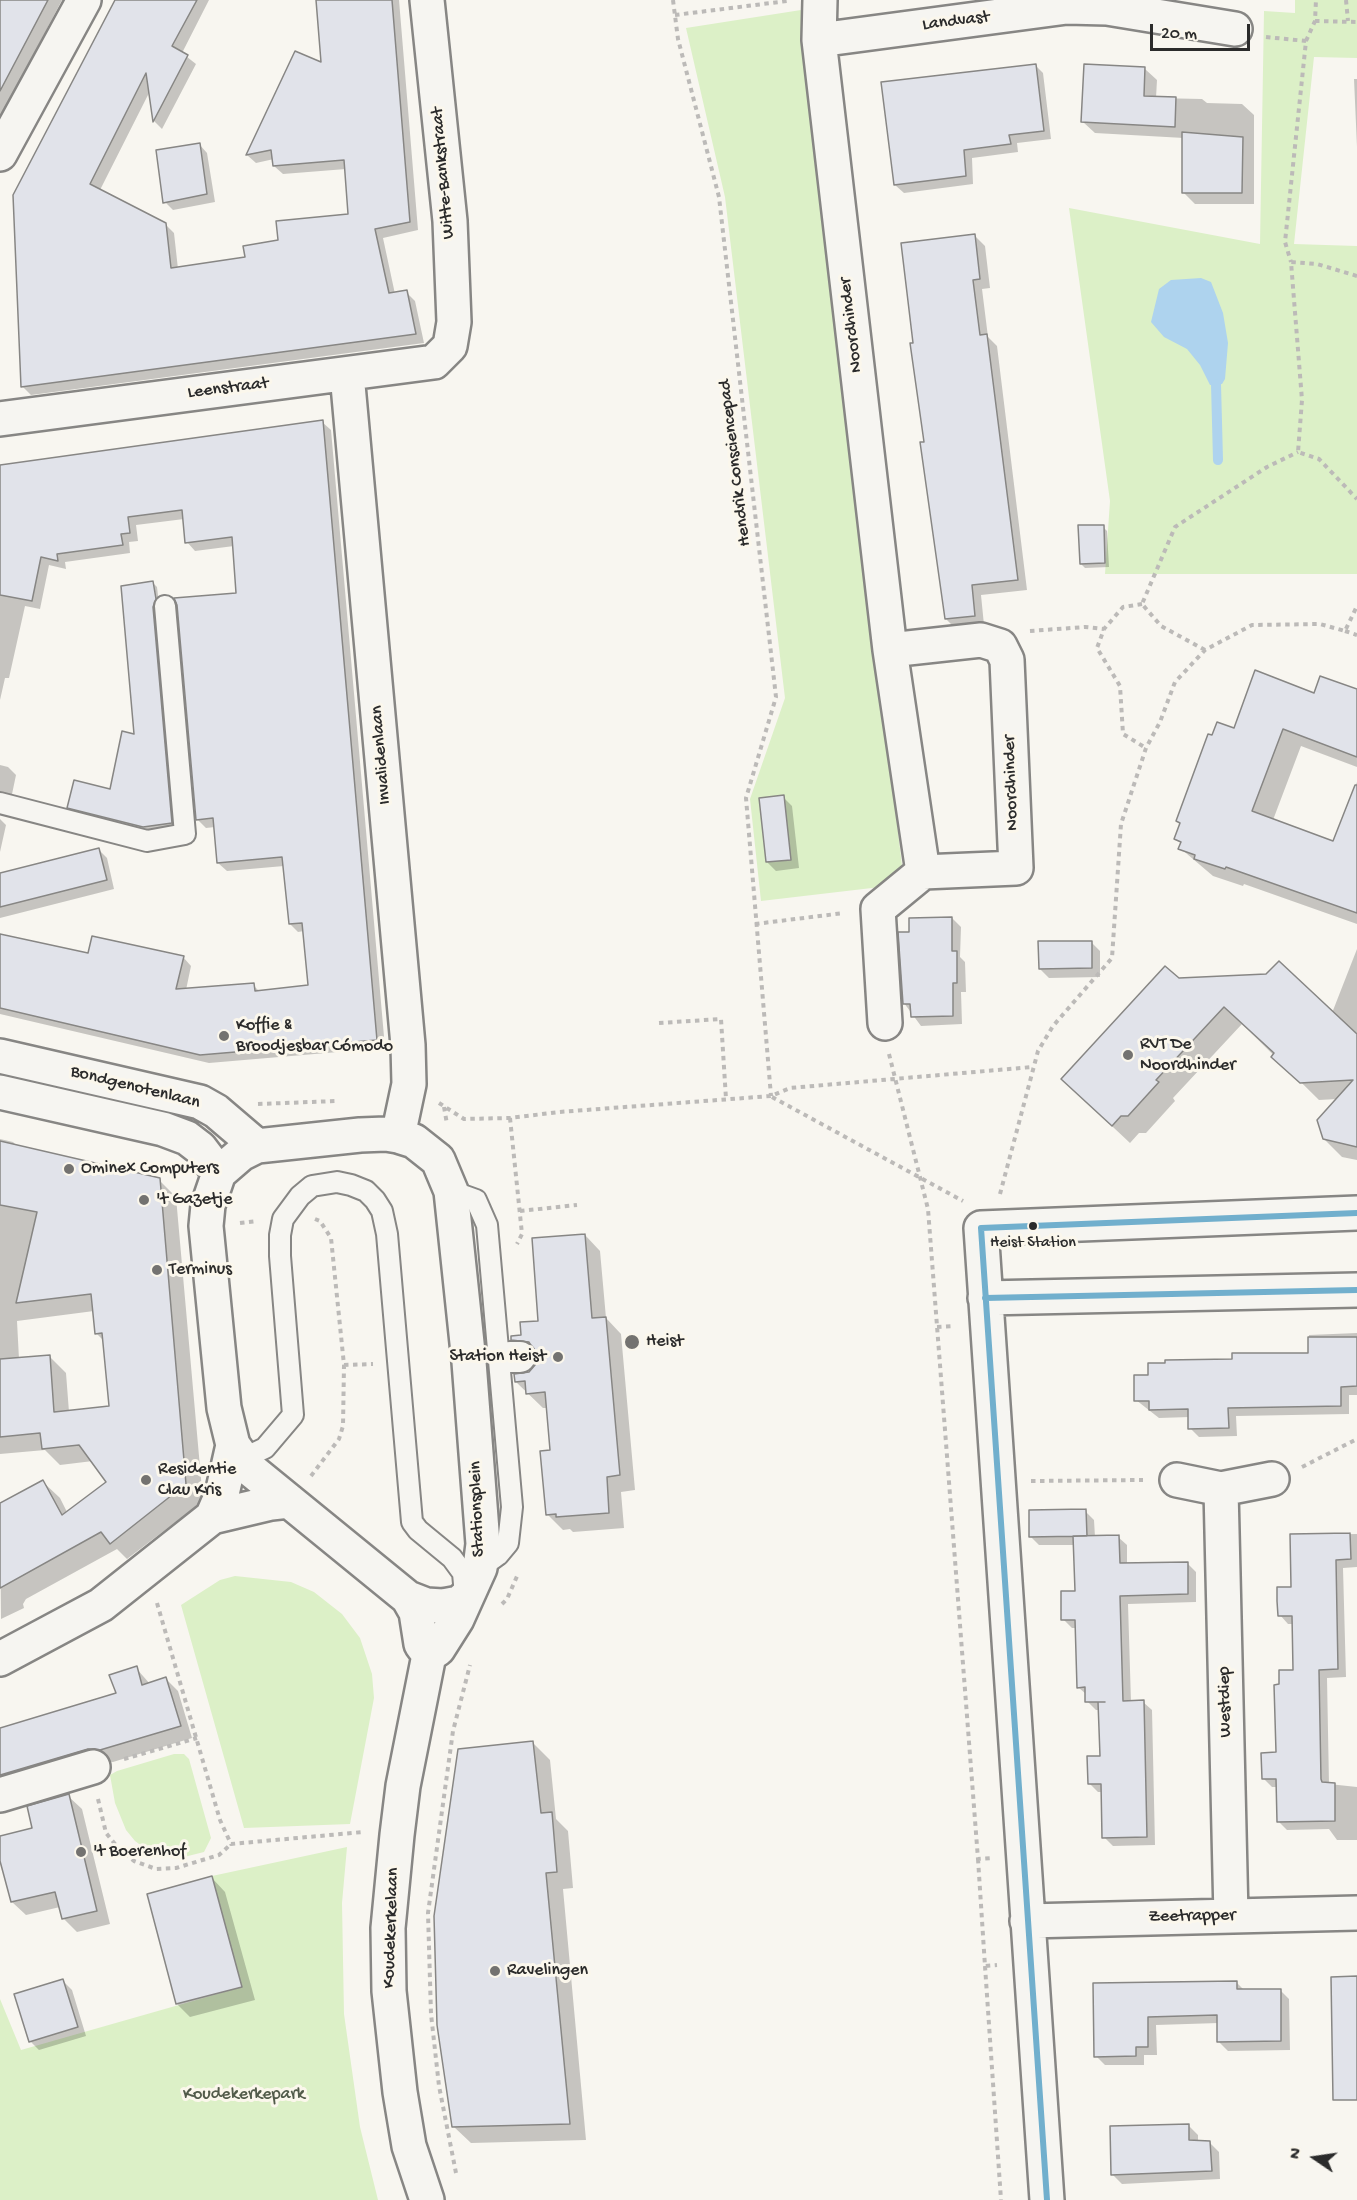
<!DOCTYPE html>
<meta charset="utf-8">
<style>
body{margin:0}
#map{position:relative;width:1357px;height:2200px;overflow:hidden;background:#f8f6f0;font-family:"Gochi Hand",sans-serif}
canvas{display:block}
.north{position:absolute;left:1285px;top:2128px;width:60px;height:60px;-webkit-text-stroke:4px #fbf7ec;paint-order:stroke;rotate:283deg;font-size:16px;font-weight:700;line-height:24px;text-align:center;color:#2b2b2b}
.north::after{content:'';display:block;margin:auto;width:21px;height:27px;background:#2b2b2b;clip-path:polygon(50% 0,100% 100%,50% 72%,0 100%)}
.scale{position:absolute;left:1150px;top:24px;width:100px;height:27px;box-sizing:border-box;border:3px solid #2b2b2b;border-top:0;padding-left:8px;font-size:18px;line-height:21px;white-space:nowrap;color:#2b2b2b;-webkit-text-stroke:4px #fbf7ec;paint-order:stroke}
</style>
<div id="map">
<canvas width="1357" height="2200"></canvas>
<div class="north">N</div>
<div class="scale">20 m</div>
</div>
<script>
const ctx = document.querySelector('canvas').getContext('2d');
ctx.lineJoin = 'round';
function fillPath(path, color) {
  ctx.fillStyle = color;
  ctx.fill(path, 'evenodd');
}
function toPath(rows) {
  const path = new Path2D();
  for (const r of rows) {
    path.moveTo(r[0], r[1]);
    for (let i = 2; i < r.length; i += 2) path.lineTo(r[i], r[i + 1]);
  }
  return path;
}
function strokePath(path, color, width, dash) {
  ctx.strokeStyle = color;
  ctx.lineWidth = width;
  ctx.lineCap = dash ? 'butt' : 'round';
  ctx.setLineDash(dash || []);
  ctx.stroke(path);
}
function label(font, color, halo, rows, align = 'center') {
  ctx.font = font + ' "Gochi Hand",sans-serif';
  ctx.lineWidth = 6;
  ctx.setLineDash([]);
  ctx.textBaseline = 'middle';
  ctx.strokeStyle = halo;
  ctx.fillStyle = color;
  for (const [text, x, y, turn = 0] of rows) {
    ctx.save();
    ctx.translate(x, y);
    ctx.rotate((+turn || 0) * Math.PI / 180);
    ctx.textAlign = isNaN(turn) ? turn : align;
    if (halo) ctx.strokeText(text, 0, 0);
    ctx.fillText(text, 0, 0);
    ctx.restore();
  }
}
const green = toPath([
 [1295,0,1357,0,1357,58,1314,57,1294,244,1357,246,1357,574,1105,574,1110,501,1069,208,1260,244,1264,11,1295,13],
 [801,10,903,874,889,886,761,901,750,799,785,698,725,197,686,28],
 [235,1576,291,1582,314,1592,342,1614,360,1638,372,1674,374,1698,350,1824,244,1828,181,1605,220,1580],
 [174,1754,184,1754,189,1759,211,1838,204,1852,176,1859,150,1852,135,1841,126,1830,115,1803,110,1775,117,1771],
 [347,1847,342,1903,344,2014,360,2127,378,2200,0,2200,0,1999,21,2050,242,1987,212,1876]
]);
const water = toPath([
 [1201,278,1211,282,1223,313,1228,343,1225,379,1222,384,1210,385,1200,365,1187,349,1164,337,1151,322,1159,289,1171,280]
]);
const shadow = toPath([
 [0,0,62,0,0,118],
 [117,0,209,0,182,53,196,64,162,129,154,121,150,91,100,190,165,224,174,233,178,269,247,259,280,241,349,215,346,169,283,174,274,166,274,159,256,163,247,155,322,65,317,0,399,0,418,230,383,238,395,294,406,292,415,301,424,343,31,395,22,386],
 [1035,65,1043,73,1051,139,1017,143,1018,152,972,158,973,184,904,193,895,185],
 [1145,69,1157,80,1156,98,1202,99,1207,103,1242,104,1254,115,1254,204,1195,204,1183,192,1184,138,1095,133,1083,122],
 [1354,79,1357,79,1357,147],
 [199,144,207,153,215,202,173,210,165,202],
 [975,236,985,246,990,288,982,289,988,337,997,346,1027,590,981,595,984,625,956,629,946,619,914,344],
 [322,422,331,430,385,1048,209,1063,0,1014,0,936,89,955,183,957,191,966,186,990,253,985,260,992,310,986,304,931,298,932,290,924,284,866,227,871,218,863,215,827,206,828,197,819,237,594,234,546,195,551,187,542,184,519,136,525,138,541,129,542,130,553,65,562,66,569,49,565,40,609,25,606,9,678,5,678,0,700,0,466],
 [1103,527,1107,531,1109,567,1085,568,1081,564],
 [153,583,157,587,159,604,175,827,148,831,73,812,69,807,111,790,135,736],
 [1357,691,1357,767,1301,746,1273,820,1334,843,1357,782,1357,924,1244,884,1243,886,1213,876,1180,848,1182,844,1176,838,1235,730,1314,695],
 [0,765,8,767,16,775,11,799,0,803],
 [783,797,792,806,799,868,776,871,767,862],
 [0,819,6,825,0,852],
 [99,850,107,858,114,889,0,918,0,874],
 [952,918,961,927,960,957,965,962,966,992,961,992,962,1024,921,1026,904,1003,910,933],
 [1091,942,1100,951,1100,977,1049,978,1040,969],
 [1357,949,1357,1160,1342,1157,1324,1139,1337,1099,1319,1100,1242,1024,1173,1098,1175,1101,1146,1133,1139,1133,1130,1143,1081,1097,1178,980,1332,1013],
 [0,1139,13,1142,18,1147,159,1180,176,1197,203,1501,127,1559,117,1549,26,1599,23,1604,24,1608,1,1619,0,1505,43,1482,60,1498,67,1512,108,1482,93,1461,60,1465,45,1450,0,1454],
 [94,1311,97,1334,104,1341,110,1408,69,1412,66,1373,49,1356,19,1359,17,1321],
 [585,1235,600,1251,606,1318,621,1334,635,1490,621,1492,624,1528,573,1532,570,1529,563,1530,547,1514,552,1451,548,1408,543,1408,516,1382,537,1366,539,1356,528,1355,513,1339,523,1336,540,1322],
 [1357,1333,1357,1395,1349,1395,1349,1414,1236,1416,1237,1436,1199,1437,1190,1428,1190,1417,1159,1418,1136,1400,1149,1376,1234,1360,1309,1355,1309,1335],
 [1085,1511,1094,1520,1095,1537,1118,1537,1127,1545,1127,1564,1187,1563,1196,1572,1196,1602,1128,1604,1131,1702,1143,1702,1152,1710,1155,1845,1113,1846,1104,1837,1103,1792,1098,1792,1089,1783,1102,1757,1100,1710,1096,1710,1087,1701,1087,1695,1078,1687,1077,1628,1072,1628,1063,1619,1076,1592,1075,1545,1039,1545,1030,1536],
 [1357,1534,1357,1567,1343,1568,1346,1677,1327,1678,1329,1784,1357,1787,1357,1840,1337,1840,1329,1829,1287,1830,1279,1822,1278,1787,1272,1787,1264,1779,1277,1754,1281,1686,1295,1671,1294,1624,1288,1624,1280,1615,1293,1589,1292,1535],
 [136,1668,150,1684,166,1679,178,1691,192,1738,113,1762,101,1761,0,1794,0,1732,117,1694],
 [533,1743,550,1760,556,1819,568,1831,573,1888,563,1889,586,2140,471,2143,453,2126],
 [68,1796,82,1809,110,1924,77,1932,64,1919,60,1907,26,1915,12,1902,0,1853,0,1837,34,1829],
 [212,1878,225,1892,255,2000,190,2017,177,2004],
 [63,1981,72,1990,86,2036,39,2050,30,2041],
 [1236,1982,1244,1990,1280,1990,1289,1999,1290,2050,1228,2051,1219,2042,1219,2023,1156,2025,1157,2055,1144,2055,1144,2065,1105,2065,1096,2056,1094,1985],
 [1189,2126,1198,2135,1198,2142,1210,2143,1219,2152,1220,2179,1122,2184,1113,2175]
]);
const stream = toPath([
 [1216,384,1218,460]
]);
const building = toPath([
 [0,0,48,0,0,91,0,0],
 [115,0,197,0,172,46,188,55,153,122,146,73,90,184,166,223,171,268,245,257,243,246,278,240,276,221,348,214,344,160,273,166,271,150,246,155,295,51,321,62,316,0,392,0,410,222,375,229,389,293,407,290,416,334,21,387,13,195,115,0],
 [1036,64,1044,131,1009,135,1011,144,964,150,966,176,894,185,881,82,1036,64],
 [1084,64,1145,67,1144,96,1176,97,1175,127,1081,122,1084,64],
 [1182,132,1243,137,1242,193,1182,193,1182,132],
 [200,143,207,194,163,203,156,150,200,143],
 [975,234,980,279,973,280,980,335,987,334,1018,580,972,585,975,616,945,619,920,442,924,442,910,343,913,343,901,243,975,234],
 [323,420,377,1040,200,1055,0,1008,0,934,88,953,92,936,184,956,176,989,254,983,255,991,308,985,302,923,289,924,282,857,217,863,213,818,196,820,177,605,174,598,236,593,232,537,185,543,182,510,128,517,130,533,121,534,123,545,57,554,58,561,41,557,32,601,0,595,0,465,323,420],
 [1078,525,1104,525,1105,563,1080,564,1078,525],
 [153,581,156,599,153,607,172,823,143,827,67,808,74,780,110,789,122,731,134,734,121,586,153,581],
 [1255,670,1314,693,1320,676,1357,689,1357,757,1283,729,1252,811,1333,841,1355,785,1357,785,1357,913,1226,867,1225,869,1194,859,1195,855,1178,849,1181,842,1174,839,1180,823,1176,821,1208,734,1212,735,1217,722,1234,728,1255,670],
 [784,795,791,860,766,862,759,798,784,795],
 [99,848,107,880,0,907,0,873,99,848],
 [952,917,952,951,957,951,957,983,953,983,953,1016,911,1017,910,1004,903,1004,898,932,909,932,909,918,952,917],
 [1038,941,1092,941,1092,968,1039,969,1038,941],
 [1279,961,1357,1034,1357,1147,1323,1139,1317,1120,1353,1080,1300,1083,1271,1057,1274,1053,1224,1007,1156,1080,1159,1082,1128,1116,1121,1116,1112,1126,1061,1079,1165,966,1179,978,1266,974,1279,961],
 [0,1141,160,1178,186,1484,110,1544,101,1532,0,1588,0,1503,43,1480,62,1515,106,1482,79,1445,42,1449,40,1433,0,1437,0,1359,50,1355,54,1412,109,1406,102,1333,95,1334,91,1294,16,1303,37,1212,0,1205,0,1141],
 [585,1234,592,1318,606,1317,620,1475,607,1477,609,1513,556,1517,556,1514,546,1515,540,1451,550,1450,545,1392,526,1394,525,1381,515,1382,514,1374,529,1372,535,1365,537,1356,529,1342,511,1340,511,1336,521,1335,520,1322,538,1321,532,1238,585,1234],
 [1308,1337,1357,1337,1357,1386,1341,1387,1341,1406,1228,1408,1229,1428,1188,1429,1188,1409,1149,1410,1149,1401,1134,1401,1134,1375,1148,1375,1148,1363,1165,1363,1165,1360,1232,1359,1232,1353,1308,1353,1308,1337],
 [1086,1509,1087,1536,1029,1537,1029,1510,1086,1509],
 [1350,1533,1351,1559,1336,1560,1338,1669,1319,1670,1321,1779,1322,1782,1335,1783,1335,1821,1277,1822,1276,1779,1262,1779,1261,1753,1276,1752,1274,1685,1279,1684,1279,1670,1293,1670,1292,1616,1278,1616,1277,1601,1277,1587,1291,1587,1290,1534,1350,1533],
 [1119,1535,1120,1563,1188,1562,1188,1594,1120,1596,1123,1701,1144,1700,1147,1837,1102,1838,1101,1784,1088,1784,1087,1756,1100,1756,1098,1702,1105,1702,1085,1702,1085,1687,1077,1688,1075,1620,1061,1620,1061,1591,1075,1591,1073,1536,1119,1535],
 [137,1666,142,1685,166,1677,181,1726,100,1750,88,1749,0,1775,0,1728,116,1693,109,1675,137,1666],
 [533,1741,541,1813,552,1812,557,1872,546,1873,570,2124,452,2127,437,2025,434,1916,458,1749,533,1741],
 [69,1794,97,1911,62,1919,55,1892,11,1902,0,1861,0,1836,32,1828,27,1806,69,1794],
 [212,1876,242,1987,176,2004,147,1894,212,1876],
 [1357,1976,1357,2100,1333,2100,1331,1977,1357,1976],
 [63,1979,78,2027,29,2042,14,1994,63,1979],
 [1237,1981,1237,1989,1281,1989,1281,2041,1217,2042,1217,2015,1148,2017,1148,2047,1136,2047,1136,2056,1094,2057,1093,1983,1237,1981],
 [1189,2124,1189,2140,1210,2141,1212,2171,1111,2175,1110,2126,1189,2124]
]);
const path = toPath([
 [673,0,678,39,719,197,776,697,746,798,771,1096],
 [1346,0,1348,21],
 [675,15,787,1],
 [1315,21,1357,22],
 [1266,37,1306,41,1285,242,1291,262],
 [1306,41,1315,21,1316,0],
 [1357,276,1317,264,1291,262,1302,400,1298,452,1319,459,1357,499],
 [1142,604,1123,607,1104,629,1097,648,1120,686,1123,734,1146,748],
 [1030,631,1085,627,1104,629],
 [1345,631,1357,635],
 [1205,650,1161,626,1142,604,1175,527,1267,467,1298,452],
 [755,924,844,913],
 [659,1023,721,1019,726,1099],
 [889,1054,928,1209,978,1859,992,1858],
 [772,1097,963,1201],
 [439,1103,464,1119,510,1118,559,1112,771,1096,790,1088,1032,1067],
 [258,1104,337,1101],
 [444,1107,447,1124],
 [510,1118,522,1234,517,1244],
 [1000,1194,1038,1051,1053,1026,1112,958,1121,824,1146,748,1160,722,1175,682,1205,650,1252,625,1320,624,1345,631,1357,606],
 [520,1211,577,1205],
 [240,1223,257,1221],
 [937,1327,954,1326],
 [344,1365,373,1364],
 [1302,1467,1357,1439],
 [311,1476,339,1439,343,1426,344,1365,331,1238,320,1221,315,1219],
 [1031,1481,1143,1480],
 [157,1603,220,1820,231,1844,363,1832],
 [502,1604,507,1599,518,1574],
 [124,1759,197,1738],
 [98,1799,106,1833,119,1849,134,1861,156,1869,176,1868,219,1855,231,1844],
 [978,1859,985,1966,997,1965],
 [985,1966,1001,2200],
 [456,2173,439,2086,431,2014,428,1913,453,1731,470,1665]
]);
const service = toPath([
 [0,803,147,841,185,834,165,606],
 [451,1191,476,1200,487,1225,512,1507,508,1543,498,1555,480,1568],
 [242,1459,265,1448,293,1415,280,1256,280,1235,283,1219,300,1196,312,1186,337,1182,351,1185,366,1191,375,1200,382,1211,387,1234,412,1522,418,1530,452,1558,463,1573,465,1595]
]);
const pedestrian = toPath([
 [510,1357,520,1357]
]);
const minor = toPath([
 [820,0,819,40,890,650,923,872,1016,868,1007,660,1000,646,981,640,890,650],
 [819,40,1067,7,1107,8,1235,29],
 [0,154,84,0],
 [347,374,408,1045,409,1084,398,1136],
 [0,419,434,362,450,346,454,322,450,221,427,0],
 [885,1023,878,909,923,872],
 [0,1056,200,1102,216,1111,257,1146],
 [0,1092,163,1129,187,1138,200,1148,219,1173],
 [985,1298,1357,1290],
 [1177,1480,1221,1489,1272,1479],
 [1221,1489,1231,1916],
 [212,1517,222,1494,233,1445],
 [408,1598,416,1612,421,1644,429,1655,403,1786,397,1835,388,1928,389,1991,400,2092,409,2146,427,2200],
 [429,1655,438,1649,457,1619,480,1568,483,1544,469,1362,451,1191,438,1160,414,1141,398,1136,386,1134,360,1135,257,1146,241,1154,219,1173,208,1205,206,1226,224,1408,233,1445,251,1470,408,1598,426,1605,443,1606,459,1603,466,1597],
 [0,1659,101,1605,212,1517,271,1503,289,1501],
 [0,1795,93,1767],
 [1027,1921,1357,1913],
 [1047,2200,981,1228,1357,1213]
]);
const bus1 = toPath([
 [985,1298,1357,1290],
 [1047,2200,981,1228,1357,1213]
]);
const markers = [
 [224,1036,6,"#737270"],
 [1128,1055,6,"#737270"],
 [69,1169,6,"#737270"],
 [144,1200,6,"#737270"],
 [1033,1226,5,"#2b2b2b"],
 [157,1270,6,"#737270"],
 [632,1342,8,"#737270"],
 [558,1357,6,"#737270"],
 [146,1480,6,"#737270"],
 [81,1852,6,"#737270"],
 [495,1971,6,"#737270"]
];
const busNames = [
 ["Heist Station",1033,1244]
];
const streetNames = [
 ["Landvast",956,22,-7],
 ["Witte-Bankstraat",444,173,-95],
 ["Noordhinder",852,325,-97],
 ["Leenstraat",228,389,-7],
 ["Hendrik Consciencepad",736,463,-97],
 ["Invalidenlaan",382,755,-95],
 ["Noordhinder",1012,783,-92],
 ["Bondgenotenlaan",135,1088,14],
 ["Stationsplein",478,1509,-92],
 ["Westdiep",1226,1702,-91],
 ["Zeetrapper",1192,1917,-1],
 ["Koudekerkelaan",392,1928,-88]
];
const poiNames = [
 ["Koffie &",236,1026],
 ["Broodjesbar Cómodo",236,1047],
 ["RVT De",1140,1045],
 ["Noordhinder",1140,1066],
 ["Ominex Computers",81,1169],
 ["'t Gazetje",156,1200],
 ["Terminus",169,1270],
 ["Heist",646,1342],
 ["Station Heist",546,1357,"right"],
 ["Residentie",158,1470],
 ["Clau Kris",158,1491],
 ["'t Boerenhof",93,1852],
 ["Ravelingen",507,1971]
];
const parkNames = [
 ["Koudekerkepark",244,2095]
];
fillPath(green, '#dcf0c7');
fillPath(water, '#aed3ee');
fillPath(shadow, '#0003');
strokePath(stream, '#aed3ee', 10);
fillPath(building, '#e1e3ea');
strokePath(building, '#878684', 1.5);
strokePath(service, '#878684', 24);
strokePath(pedestrian, '#878684', 34);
strokePath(minor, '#878684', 38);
strokePath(path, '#bcbab8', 4, [4.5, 4.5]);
strokePath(service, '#f6f5f1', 20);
strokePath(pedestrian, '#f6f5f1', 30);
strokePath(minor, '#f6f5f1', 33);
strokePath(bus1, '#71afcd', 6);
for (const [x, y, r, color] of markers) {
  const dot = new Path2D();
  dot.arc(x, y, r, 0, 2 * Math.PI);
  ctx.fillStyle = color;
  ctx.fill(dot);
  strokePath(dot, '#fbf7ec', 2);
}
label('16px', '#2b2b2b', '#fbf7ec', busNames);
label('18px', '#2b2b2b', '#fbf7ec', streetNames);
label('18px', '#2b2b2b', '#fbf7ec', poiNames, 'left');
label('18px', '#525b4a', '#fbf7ec', parkNames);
</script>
